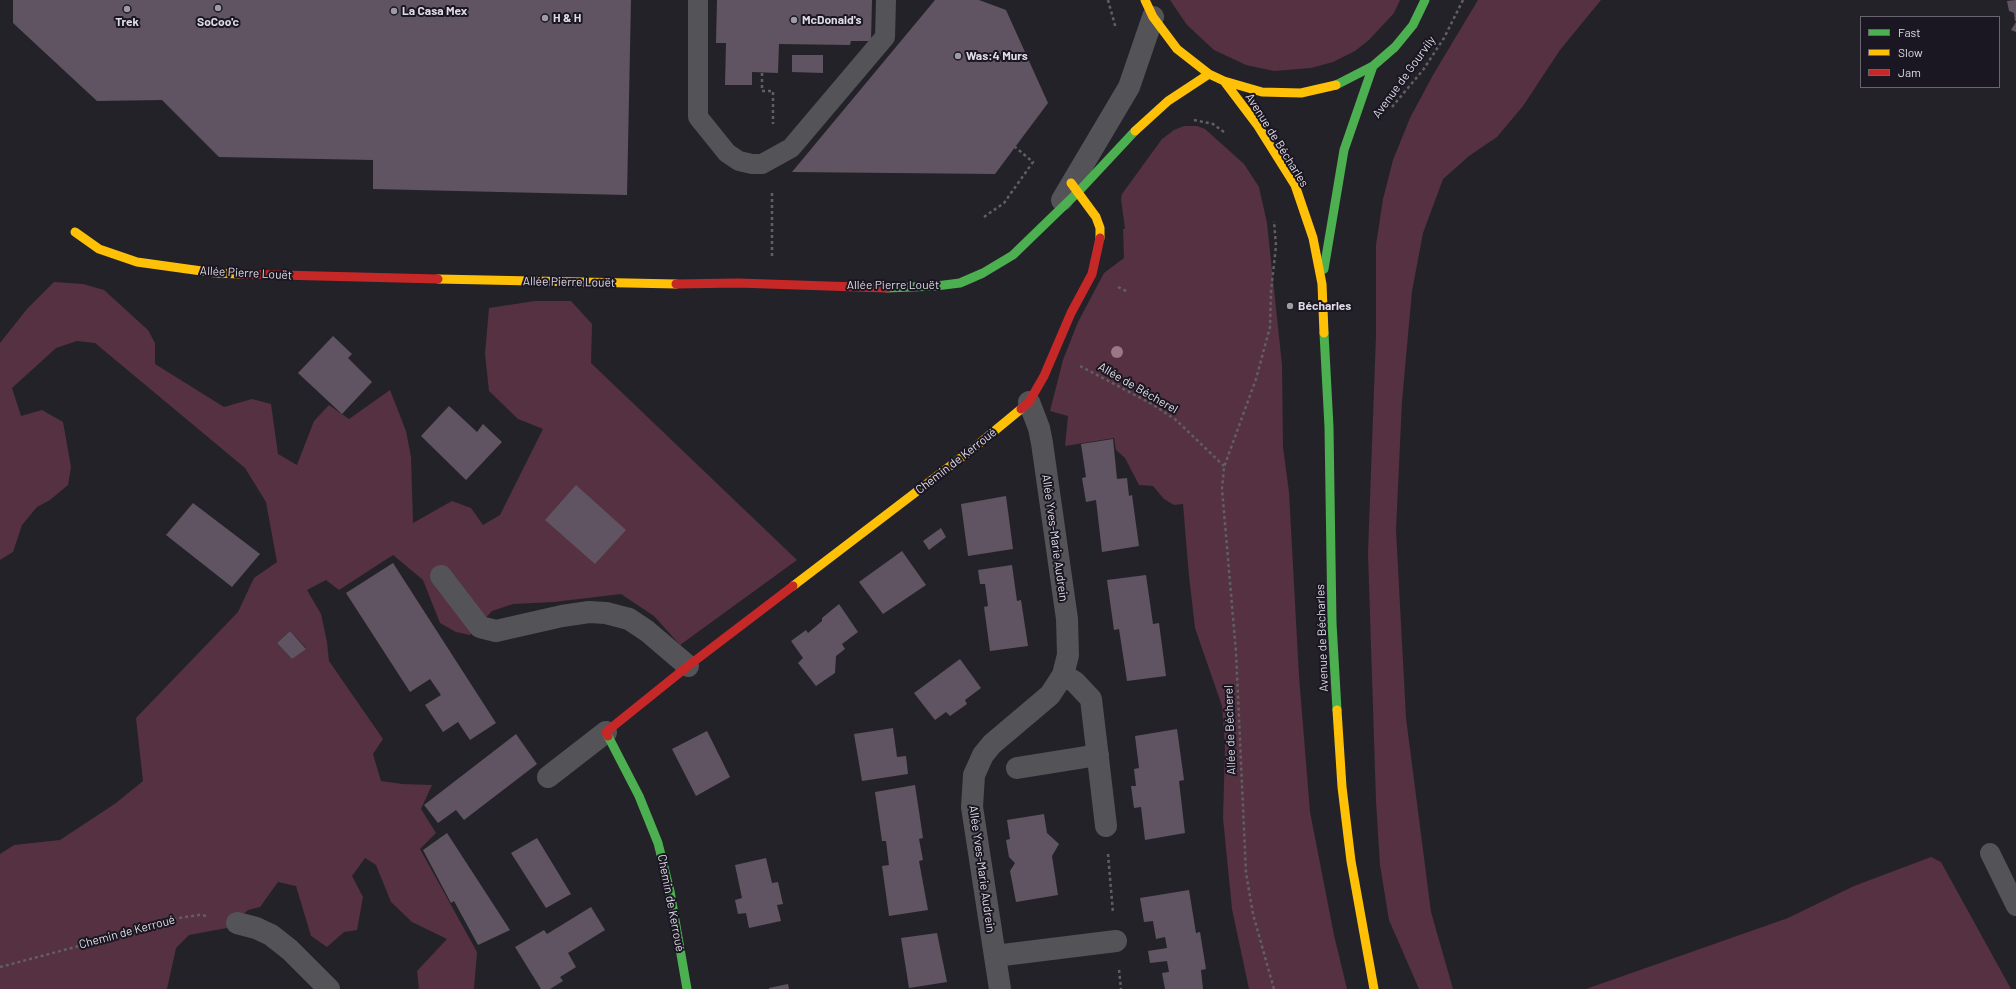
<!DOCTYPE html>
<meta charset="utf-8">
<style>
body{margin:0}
#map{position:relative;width:2016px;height:989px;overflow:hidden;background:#242229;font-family:Barlow,sans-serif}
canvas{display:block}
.legend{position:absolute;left:1860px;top:16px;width:140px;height:72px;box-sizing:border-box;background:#1a1622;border:1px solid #696570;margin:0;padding:5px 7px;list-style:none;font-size:12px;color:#dfdce5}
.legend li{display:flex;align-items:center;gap:8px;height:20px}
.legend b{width:20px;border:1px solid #696570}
</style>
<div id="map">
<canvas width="2016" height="989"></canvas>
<ul class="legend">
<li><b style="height:5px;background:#4caf50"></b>Fast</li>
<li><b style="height:5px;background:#ffc107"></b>Slow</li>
<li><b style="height:5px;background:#c62828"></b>Jam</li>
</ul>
</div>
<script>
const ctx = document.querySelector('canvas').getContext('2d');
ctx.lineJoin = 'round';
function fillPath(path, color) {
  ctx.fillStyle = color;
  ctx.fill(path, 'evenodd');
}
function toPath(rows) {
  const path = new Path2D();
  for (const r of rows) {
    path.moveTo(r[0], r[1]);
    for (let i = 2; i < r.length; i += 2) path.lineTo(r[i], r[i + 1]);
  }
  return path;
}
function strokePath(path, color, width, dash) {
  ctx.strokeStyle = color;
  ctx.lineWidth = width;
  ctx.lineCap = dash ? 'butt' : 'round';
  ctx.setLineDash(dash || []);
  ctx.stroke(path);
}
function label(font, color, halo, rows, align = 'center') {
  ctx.font = font + ' Barlow,sans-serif';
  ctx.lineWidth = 4;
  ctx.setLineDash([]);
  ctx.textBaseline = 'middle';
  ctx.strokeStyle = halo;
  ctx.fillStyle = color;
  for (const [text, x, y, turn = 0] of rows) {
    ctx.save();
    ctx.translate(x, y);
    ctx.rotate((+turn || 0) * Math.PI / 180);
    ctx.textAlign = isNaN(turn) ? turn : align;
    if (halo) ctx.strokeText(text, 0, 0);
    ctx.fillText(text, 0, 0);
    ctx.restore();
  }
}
const green = toPath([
 [1170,0,1400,0,1394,13,1369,40,1355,51,1333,62,1311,68,1274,71,1246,65,1214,50,1187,25],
 [1478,0,1601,0,1560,50,1523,106,1497,137,1469,156,1443,179,1423,233,1412,291,1402,401,1396,530,1406,718,1431,912,1453,989,1419,989,1389,920,1380,865,1376,801,1368,553,1376,335,1376,245,1383,199,1393,160,1410,118,1433,75],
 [1184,126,1197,126,1205,129,1244,164,1259,187,1267,223,1282,365,1283,447,1289,492,1299,676,1310,812,1334,935,1347,989,1249,989,1232,909,1223,818,1225,747,1222,706,1195,628,1189,576,1183,504,1174,505,1164,499,1153,486,1139,485,1125,458,1116,450,1114,438,1065,446,1068,416,1050,411,1063,360,1078,322,1104,273,1124,258,1123,229,1125,229,1121,199,1122,194,1162,139,1174,130],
 [54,282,83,284,104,290,148,330,155,343,155,364,224,407,252,399,271,404,278,454,297,465,314,421,329,405,349,419,390,390,406,431,411,457,413,523,452,501,471,508,483,525,500,515,543,429,518,419,489,391,485,354,489,308,535,301,571,301,592,324,591,363,797,560,680,645,654,616,621,594,554,602,513,604,492,611,470,635,456,632,440,623,423,580,393,555,339,590,326,580,307,590,321,614,327,642,329,661,383,739,373,754,381,781,402,784,432,785,421,809,436,833,420,849,477,952,474,989,419,989,417,971,447,939,412,922,391,902,376,865,365,858,352,876,363,897,357,930,344,932,327,947,311,936,296,886,278,882,260,907,248,910,227,928,189,935,176,948,167,989,0,989,0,854,14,845,60,840,116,803,143,781,136,718,238,612,254,578,277,562,266,502,245,468,95,343,77,341,56,348,12,388,21,416,42,410,63,422,71,467,68,485,50,500,37,507,22,525,13,552,0,560,0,343,27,309],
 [290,631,306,648,292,659,277,643],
 [1931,857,1941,862,2011,989,1586,989,1788,918,1854,886]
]);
const building = toPath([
 [13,0,631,0,627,195,373,189,373,160,219,157,162,100,97,101,13,23],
 [717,0,872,0,871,41,851,41,850,45,779,44,778,73,752,72,752,85,725,85,726,43,716,43],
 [935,0,979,0,1006,10,1048,103,995,174,792,172],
 [2016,0,2016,21,2015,21,2014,13,2009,11,2007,1],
 [2016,22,2016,32,2011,30],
 [792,55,823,55,823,73,792,72],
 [333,336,352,354,348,358,372,382,342,414,298,373],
 [449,406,477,432,483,424,502,442,466,480,421,436],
 [1113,439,1117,479,1127,478,1129,496,1132,495,1139,546,1102,552,1096,500,1086,502,1082,478,1086,477,1081,444],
 [576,485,626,530,595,564,545,520],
 [1006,496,1013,549,968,556,961,504],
 [193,503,260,554,232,587,166,535],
 [941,528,946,537,929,550,923,541],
 [902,551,926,585,883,614,859,582],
 [393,563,496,723,470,740,458,722,443,732,425,705,441,695,430,679,410,692,346,593],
 [1012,565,1017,601,1021,600,1028,646,990,651,984,607,988,606,985,584,980,584,978,570],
 [1146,575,1153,624,1159,623,1166,676,1127,681,1119,629,1114,630,1107,580],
 [839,604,858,632,842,644,845,649,836,656,835,673,816,686,798,663,803,658,791,641,806,630,808,633,822,621,822,618],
 [290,631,306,649,292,659,277,643],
 [960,659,981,688,965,700,967,704,950,716,946,712,935,720,914,693],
 [893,728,897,757,906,756,908,774,862,781,854,734],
 [1177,729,1184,780,1179,781,1185,833,1145,840,1141,807,1134,808,1131,786,1136,786,1134,769,1139,768,1135,736],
 [707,731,730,777,696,796,672,749],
 [516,734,537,764,464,820,456,810,438,823,424,805],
 [915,785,923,838,919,839,923,860,919,861,928,910,889,916,882,866,889,865,886,841,882,841,875,792],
 [1044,814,1047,833,1059,844,1052,856,1058,895,1016,902,1010,871,1015,863,1009,857,1006,840,1010,839,1007,820],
 [447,833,510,930,478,945,454,901,451,903,423,850],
 [537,838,571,894,546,908,511,853],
 [766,858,772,883,778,882,783,904,777,905,781,921,749,928,746,913,738,914,735,900,742,898,735,865],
 [1189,890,1196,933,1200,932,1206,969,1201,970,1203,989,1165,989,1162,973,1169,972,1167,961,1150,963,1148,951,1167,948,1165,937,1156,939,1153,921,1144,922,1140,898],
 [591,907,605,930,568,953,576,967,560,977,563,981,550,989,541,989,515,947,544,930,547,934],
 [937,933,947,982,909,988,901,938],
 [788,984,789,989,769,989,769,988]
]);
const path = toPath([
 [1108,0,1116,29],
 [762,73,762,91,773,91,773,124],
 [1392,107,1423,70,1444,38,1463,0],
 [1194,120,1213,124,1224,132],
 [984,217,1004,203,1033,162,1015,147],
 [772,256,772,191],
 [1118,287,1128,292],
 [1080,366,1152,404,1176,420,1224,466],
 [1108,854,1113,913],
 [0,967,113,937,165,920,199,915,209,916],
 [1119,970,1121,989],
 [1274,989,1253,914,1246,873,1236,652,1222,489,1224,467,1256,379,1270,327,1271,291,1276,246,1274,221]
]);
const lane = toPath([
 [698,0,698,117,727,153,739,161,752,164,762,164,791,148,885,37,886,0],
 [1990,853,2016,906]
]);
const street = toPath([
 [1062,200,1129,87,1153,17],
 [441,576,480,627,496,631,562,616,589,612,606,613,629,619,647,631,688,666],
 [1063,675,1075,682,1091,699,1106,826],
 [1017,768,1098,755],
 [548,777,606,732],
 [237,923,256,928,271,935,290,950,329,989],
 [995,956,1116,941],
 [1000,989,972,807,974,775,983,755,992,744,1050,695,1063,675,1068,655,1067,619,1042,443,1039,428,1029,402]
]);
const fast = toPath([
 [1336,85,1373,66,1395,47,1413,25,1425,0],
 [1324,269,1344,150,1373,66],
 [887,288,936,286,960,283,983,273,1013,255,1078,192,1135,131],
 [1324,333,1329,427,1332,623,1337,710],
 [608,736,639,796,658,843,670,891,687,989]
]);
const slow = toPath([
 [1145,0,1153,17,1177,49,1209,74,1224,81,1262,92,1301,93,1336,85],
 [1224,81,1258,126,1295,185,1313,238,1322,284,1324,333],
 [1135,131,1168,101,1209,74],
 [1071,183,1096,217,1100,228,1100,238],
 [75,232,99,249,137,262,216,273,240,274],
 [438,279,676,284],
 [793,586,975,447,1021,409],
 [1337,710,1342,787,1351,861,1374,989]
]);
const jam = toPath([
 [240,274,438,279],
 [676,284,738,283,887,288],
 [1021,409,1029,402,1044,376,1071,313,1092,274,1100,238],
 [608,736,606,732,688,666,793,586]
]);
const trees = [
 [1117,352]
];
const markers = [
 [218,8,4,"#9e9ba3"],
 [127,9,4,"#9e9ba3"],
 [394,11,4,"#9e9ba3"],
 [545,18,4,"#9e9ba3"],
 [794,20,4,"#9e9ba3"],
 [958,56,4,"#9e9ba3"],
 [1290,306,4,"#9e9ba3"]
];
const poiNames = [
 ["La Casa Mex",402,11],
 ["H & H",553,18],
 ["McDonald's",802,20],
 ["Trek",127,22,"center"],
 ["SoCoo'c",218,22,"center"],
 ["Was:4 Murs",966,56],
 ["Bécharles",1298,306]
];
const streetNames = [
 ["Avenue de Gourvily",1404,77,-54],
 ["Avenue de Bécharles",1277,140,58],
 ["Allée Pierre Louët",246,273,3],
 ["Allée Pierre Louët",569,282,1],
 ["Allée Pierre Louët",893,285],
 ["Allée de Bécherel",1138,388,30],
 ["Chemin de Kerroué",956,461,-38],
 ["Allée Yves-Marie Audrein",1055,538,82],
 ["Avenue de Bécharles",1322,638,-92],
 ["Allée de Bécherel",1230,730,-92],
 ["Allée Yves-Marie Audrein",982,869,82],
 ["Chemin de Kerroué",671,903,79],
 ["Chemin de Kerroué",127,932,-15]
];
fillPath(green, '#553141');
fillPath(building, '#605462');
strokePath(path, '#615f64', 2.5, [3, 3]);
strokePath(lane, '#545358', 20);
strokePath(street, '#545358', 22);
strokePath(fast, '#4caf50', 9);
strokePath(slow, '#ffc107', 9);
strokePath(jam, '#c62828', 9);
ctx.fillStyle = '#9c7788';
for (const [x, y] of trees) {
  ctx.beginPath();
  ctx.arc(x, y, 6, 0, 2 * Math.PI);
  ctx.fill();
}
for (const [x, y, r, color] of markers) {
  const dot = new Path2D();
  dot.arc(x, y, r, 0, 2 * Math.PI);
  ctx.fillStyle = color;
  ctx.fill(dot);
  strokePath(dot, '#1a1622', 1.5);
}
label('bold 12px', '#dfdce5', '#1a1622', poiNames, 'left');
label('12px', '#dfdce5', '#1a1622', streetNames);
</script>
